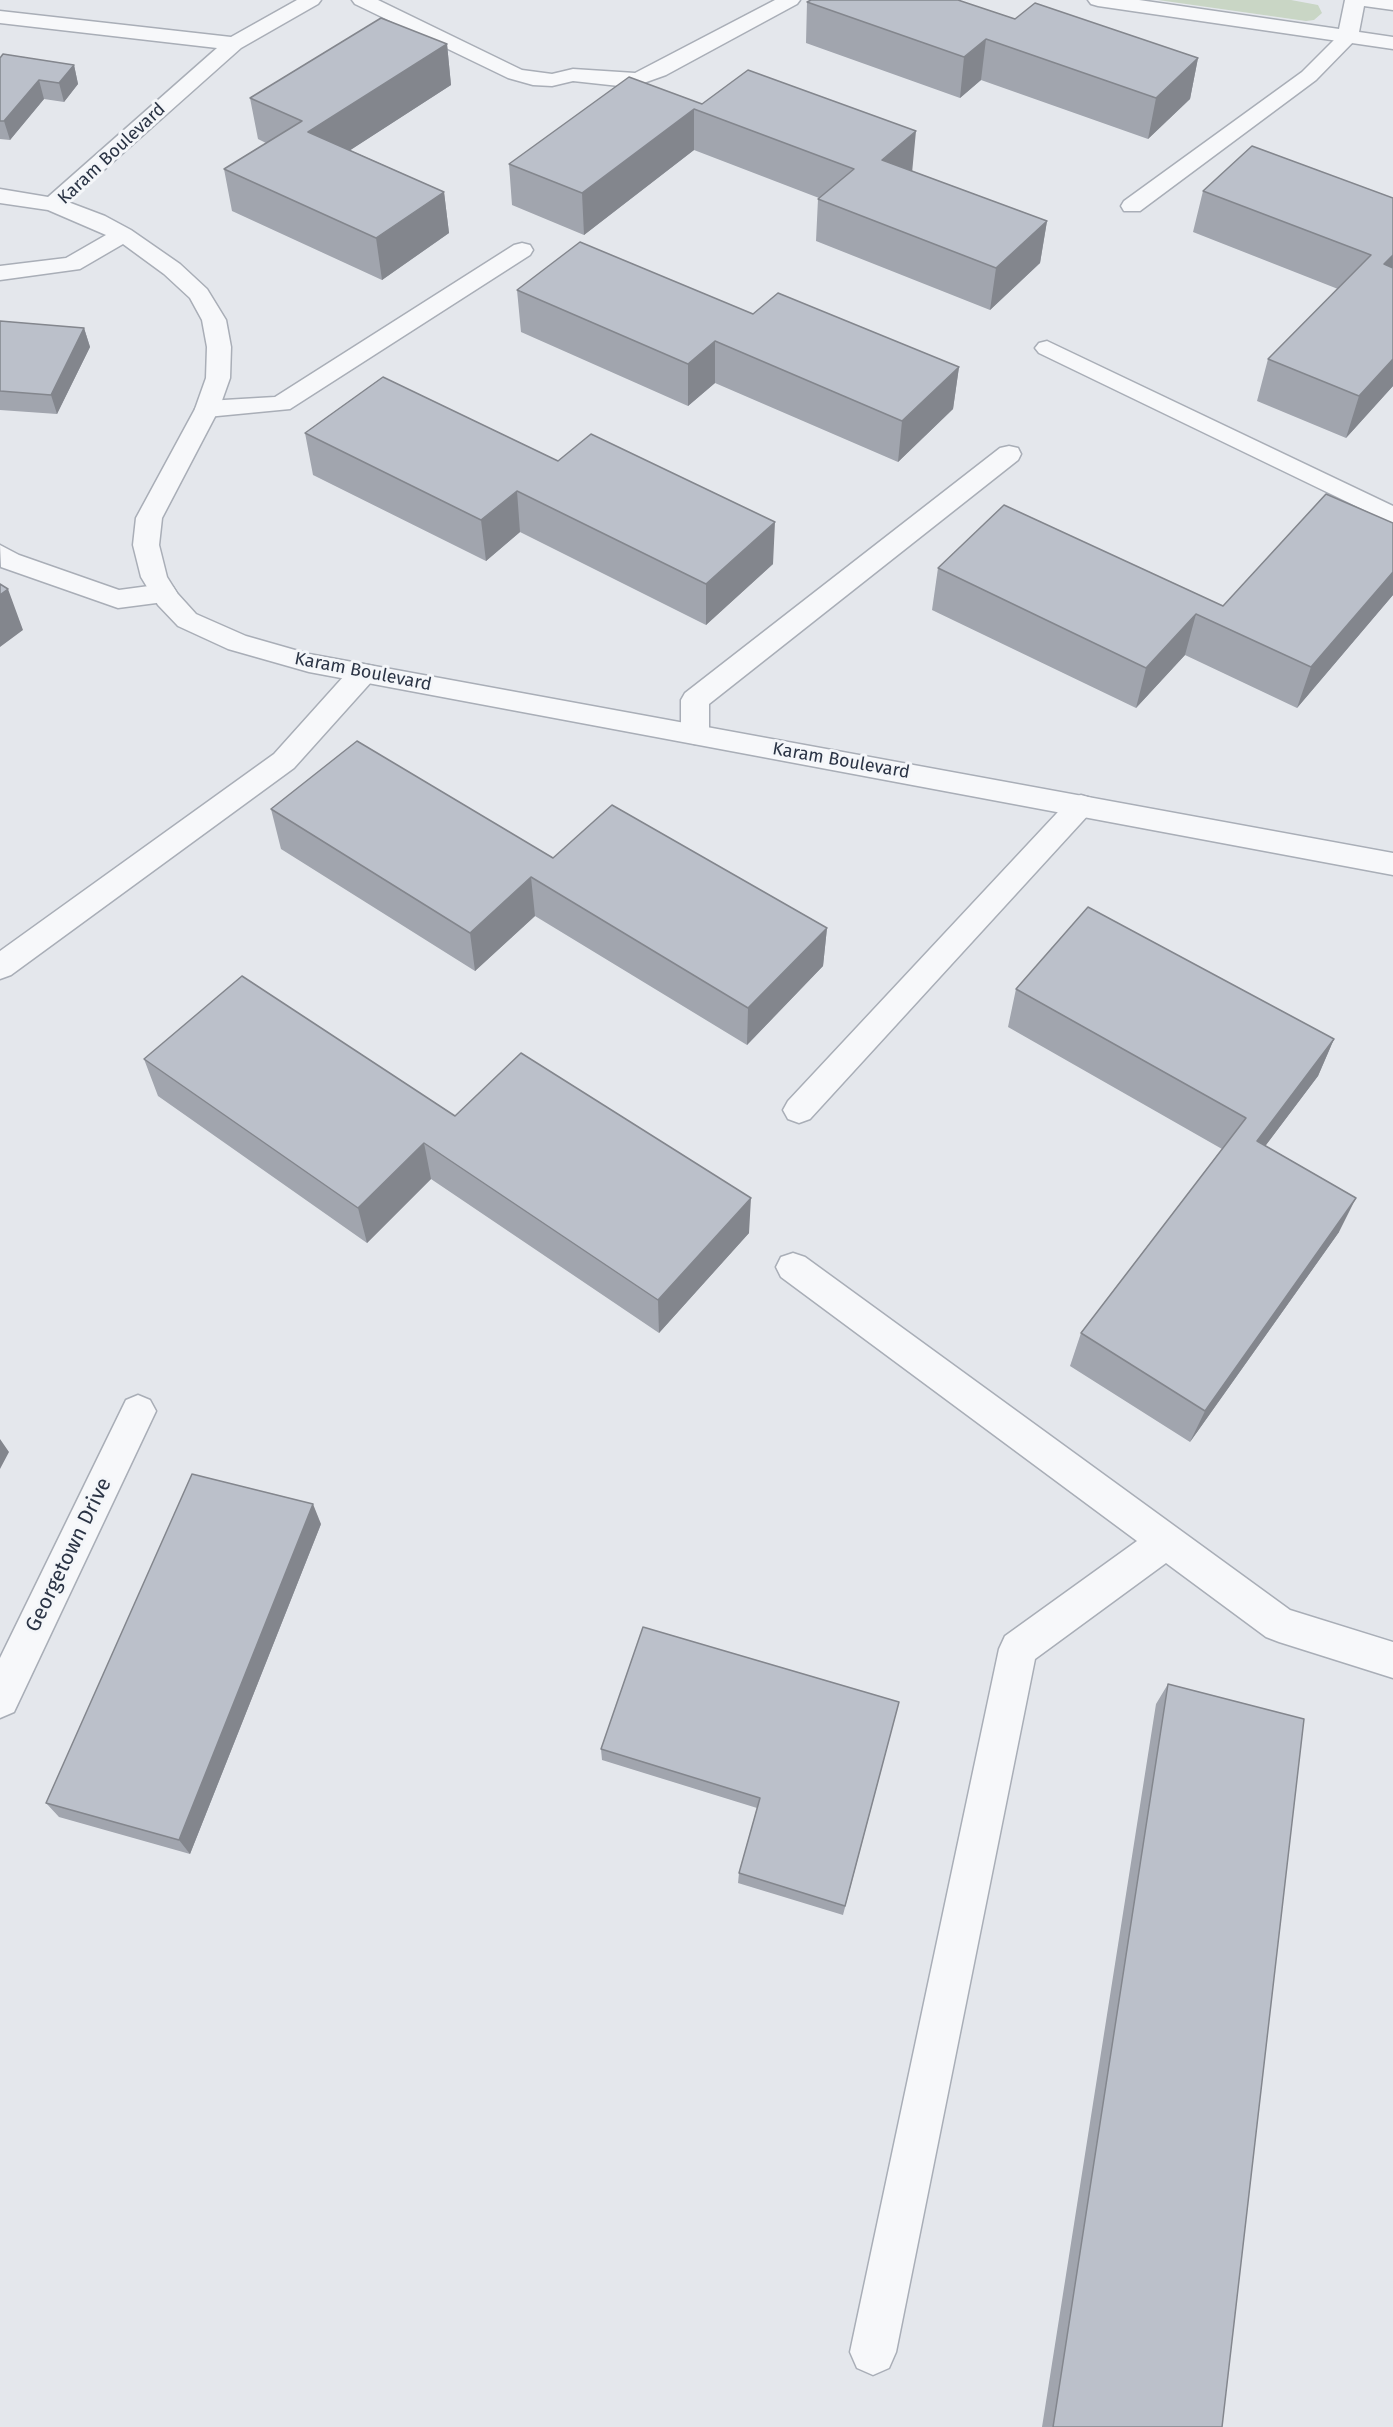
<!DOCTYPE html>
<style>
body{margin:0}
canvas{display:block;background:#e4e7ec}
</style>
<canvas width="1393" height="2427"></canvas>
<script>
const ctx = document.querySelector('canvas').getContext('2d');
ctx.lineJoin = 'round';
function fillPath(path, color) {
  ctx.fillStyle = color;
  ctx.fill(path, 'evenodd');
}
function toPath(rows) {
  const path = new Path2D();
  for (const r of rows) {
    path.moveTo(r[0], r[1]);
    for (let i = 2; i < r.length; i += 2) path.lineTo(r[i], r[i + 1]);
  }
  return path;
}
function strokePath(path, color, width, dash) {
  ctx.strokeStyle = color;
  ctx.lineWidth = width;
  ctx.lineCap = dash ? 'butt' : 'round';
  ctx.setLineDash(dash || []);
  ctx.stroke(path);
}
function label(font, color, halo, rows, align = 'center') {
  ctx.font = font + ' "Fira Sans",sans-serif';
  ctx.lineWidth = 6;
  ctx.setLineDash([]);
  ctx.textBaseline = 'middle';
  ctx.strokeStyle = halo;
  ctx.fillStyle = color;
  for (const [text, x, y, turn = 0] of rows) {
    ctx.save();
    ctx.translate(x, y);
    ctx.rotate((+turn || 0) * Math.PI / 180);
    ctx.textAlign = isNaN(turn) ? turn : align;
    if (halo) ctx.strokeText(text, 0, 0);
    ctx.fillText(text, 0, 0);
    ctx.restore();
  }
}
const green = toPath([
 [1158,0,1291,0,1318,5,1322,13,1314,20,1306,21]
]);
const lane = toPath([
 [352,0,378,0,522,70,552,74,573,69,635,73,775,0,800,0,797,4,666,75,638,85,619,86,573,81,552,86,533,85,508,78,355,4,352,0],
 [1348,31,1355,33,1358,37,1316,80,1140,211,1124,211,1121,206,1124,201,1302,72,1341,33,1348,31],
 [522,243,530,245,533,250,530,255,290,409,207,417,198,414,195,409,198,404,207,401,275,397,514,245,522,243],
 [1047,341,1393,506,1393,524,1039,353,1035,348,1039,343,1047,341],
 [1009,446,1018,448,1021,454,1018,460,709,704,709,734,705,741,695,744,685,741,681,734,681,700,685,693,1000,448,1009,446],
 [0,545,19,555,119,590,164,584,173,587,177,593,173,599,164,602,118,608,1,567,0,545],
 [363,664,373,666,377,673,373,680,294,768,11,975,0,979,0,951,274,754,353,666,363,664],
 [1081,795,1091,798,1095,805,1091,812,810,1119,799,1123,788,1119,783,1110,788,1101,1071,798,1081,795],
 [793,1253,805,1257,1290,1610,1393,1642,1393,1678,1279,1642,1266,1637,1166,1563,1035,1659,896,2352,889,2368,873,2375,857,2368,850,2352,999,1649,1005,1636,1137,1541,781,1277,776,1267,781,1257,793,1253]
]);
const street = toPath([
 [297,0,321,0,318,4,241,48,68,202,105,216,131,230,180,264,207,289,226,320,231,347,230,378,219,409,162,518,159,545,167,577,177,593,196,614,246,636,309,654,1393,853,1393,875,309,672,228,649,178,626,158,605,141,577,133,545,136,518,195,409,206,378,207,347,202,320,190,298,164,274,123,244,80,269,0,280,0,266,66,258,106,235,48,210,0,203,0,189,48,197,217,48,0,23,0,11,231,37,297,0],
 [1088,0,1139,0,1339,29,1345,0,1393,0,1393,10,1364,6,1359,32,1393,37,1393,49,1098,6,1091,4,1088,0],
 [138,1395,150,1400,156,1411,14,1712,0,1718,0,1658,126,1400,138,1395]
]);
const wall = toPath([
 [807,2,1015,19,1198,58,1190,99,1148,139,981,80,960,98,806,43],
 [447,44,451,85,350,150,444,192,449,233,382,280,232,211,224,169,266,143,258,139,250,98],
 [0,58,74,65,78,84,64,102,44,99,10,140,0,139],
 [702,104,912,171,1047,221,1040,263,990,310,816,241,818,199,819,198,694,150,584,235,512,205,509,164],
 [1203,191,1393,198,1393,386,1346,438,1257,401,1268,359,1338,289,1193,232],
 [517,290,753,314,959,367,953,409,898,462,715,383,688,406,521,332],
 [0,321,84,328,90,347,57,414,0,410],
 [383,377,773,564,706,625,520,532,486,561,313,475,305,433],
 [1393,523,1393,595,1297,708,1185,655,1136,708,932,610,938,568,1223,606],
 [271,809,553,858,827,928,823,966,747,1045,535,916,475,971,281,849],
 [1016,989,1334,1039,1318,1076,1265,1146,1339,1232,1190,1442,1070,1366,1081,1333,1222,1149,1008,1027],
 [144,1059,455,1116,749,1233,659,1333,431,1179,367,1243,158,1096],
 [321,1524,190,1854,59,1817,46,1803],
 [1168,1684,1222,2427,1042,2427,1156,1704],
 [899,1702,843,1915,738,1883,739,1873,757,1808,602,1760,601,1749]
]);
const shadedWall = toPath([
 [986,39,981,80,960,98,964,57],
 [447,44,451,85,315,173,308,132],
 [1198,58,1190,99,1148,139,1156,98],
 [74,65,78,84,64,102,59,83],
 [39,80,44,99,10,140,4,121],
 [694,109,694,150,584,235,582,193],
 [916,131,912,173,882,160],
 [444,192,449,233,382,280,376,238],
 [1047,221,1040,263,990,310,996,268],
 [1393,255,1393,284,1384,264],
 [84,328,90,347,57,414,51,395],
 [715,341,715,383,688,406,688,364],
 [1393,359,1393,386,1346,438,1359,396],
 [959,367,953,409,898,462,902,421],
 [517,491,520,532,486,561,481,520],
 [775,522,773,564,706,625,706,584],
 [1393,572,1393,595,1297,708,1311,667],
 [8,589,23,630,0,647,0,595],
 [1196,614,1185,655,1136,708,1146,668],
 [531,877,535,916,475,971,470,933],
 [827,928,823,966,747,1045,748,1008],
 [1334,1039,1318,1076,1242,1177,1257,1141],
 [424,1143,431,1179,367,1243,358,1208],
 [751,1198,749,1233,659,1333,658,1300],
 [1356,1198,1339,1232,1190,1442,1205,1411],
 [0,1439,9,1452,0,1469],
 [313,1504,321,1524,190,1854,179,1840]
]);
const building = toPath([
 [811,0,958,0,1015,19,1035,3,1198,58,1156,98,986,39,964,57,807,2,811,0],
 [381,18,447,44,308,132,444,192,376,238,224,169,302,121,250,98,381,18],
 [3,54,74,65,59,83,39,80,4,121,0,121,0,58,3,54],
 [748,70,916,131,882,160,1047,221,996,268,818,199,854,169,694,109,582,193,509,164,629,77,702,104,748,70],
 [1252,146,1393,198,1393,255,1384,264,1393,268,1393,359,1359,396,1268,359,1371,255,1203,191,1252,146],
 [580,242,753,314,778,293,959,367,902,421,715,341,688,364,517,290,580,242],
 [0,321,84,328,51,395,0,391,0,321],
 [383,377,558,461,591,434,775,522,706,584,517,491,481,520,305,433,383,377],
 [1326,494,1393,523,1393,572,1311,667,1196,614,1146,668,938,568,1004,505,1223,606,1326,494],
 [0,584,8,589,0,595,0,584],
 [357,741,553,858,612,805,827,928,748,1008,531,877,470,933,271,809,357,741],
 [1088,907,1334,1039,1257,1141,1356,1198,1205,1411,1081,1333,1246,1118,1016,989,1088,907],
 [242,976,455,1116,521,1053,751,1198,658,1300,424,1143,358,1208,144,1059,242,976],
 [192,1474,313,1504,179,1840,46,1803,192,1474],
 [643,1627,899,1702,845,1906,739,1873,760,1798,601,1749,643,1627],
 [1168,1684,1304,1719,1222,2427,1053,2427,1168,1684]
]);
const farStreetnames = [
 ["Karam Boulevard",112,154,-43],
 ["Karam Boulevard",363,672,11],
 ["Karam Boulevard",841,761,10]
];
const streetNames = [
 ["Georgetown Drive",69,1555,-64]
];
fillPath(green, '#c9d6c5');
strokePath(lane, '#a9aeb7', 3);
strokePath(street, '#a9aeb7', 3);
fillPath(lane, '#f7f8fa');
fillPath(street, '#f7f8fa');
fillPath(wall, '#a1a5ae');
fillPath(shadedWall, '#83868d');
fillPath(building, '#bbc0ca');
strokePath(building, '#83868d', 1.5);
label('18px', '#2b3445', '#f4f6f9', farStreetnames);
label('21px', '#2b3445', '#f4f6f9', streetNames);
</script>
